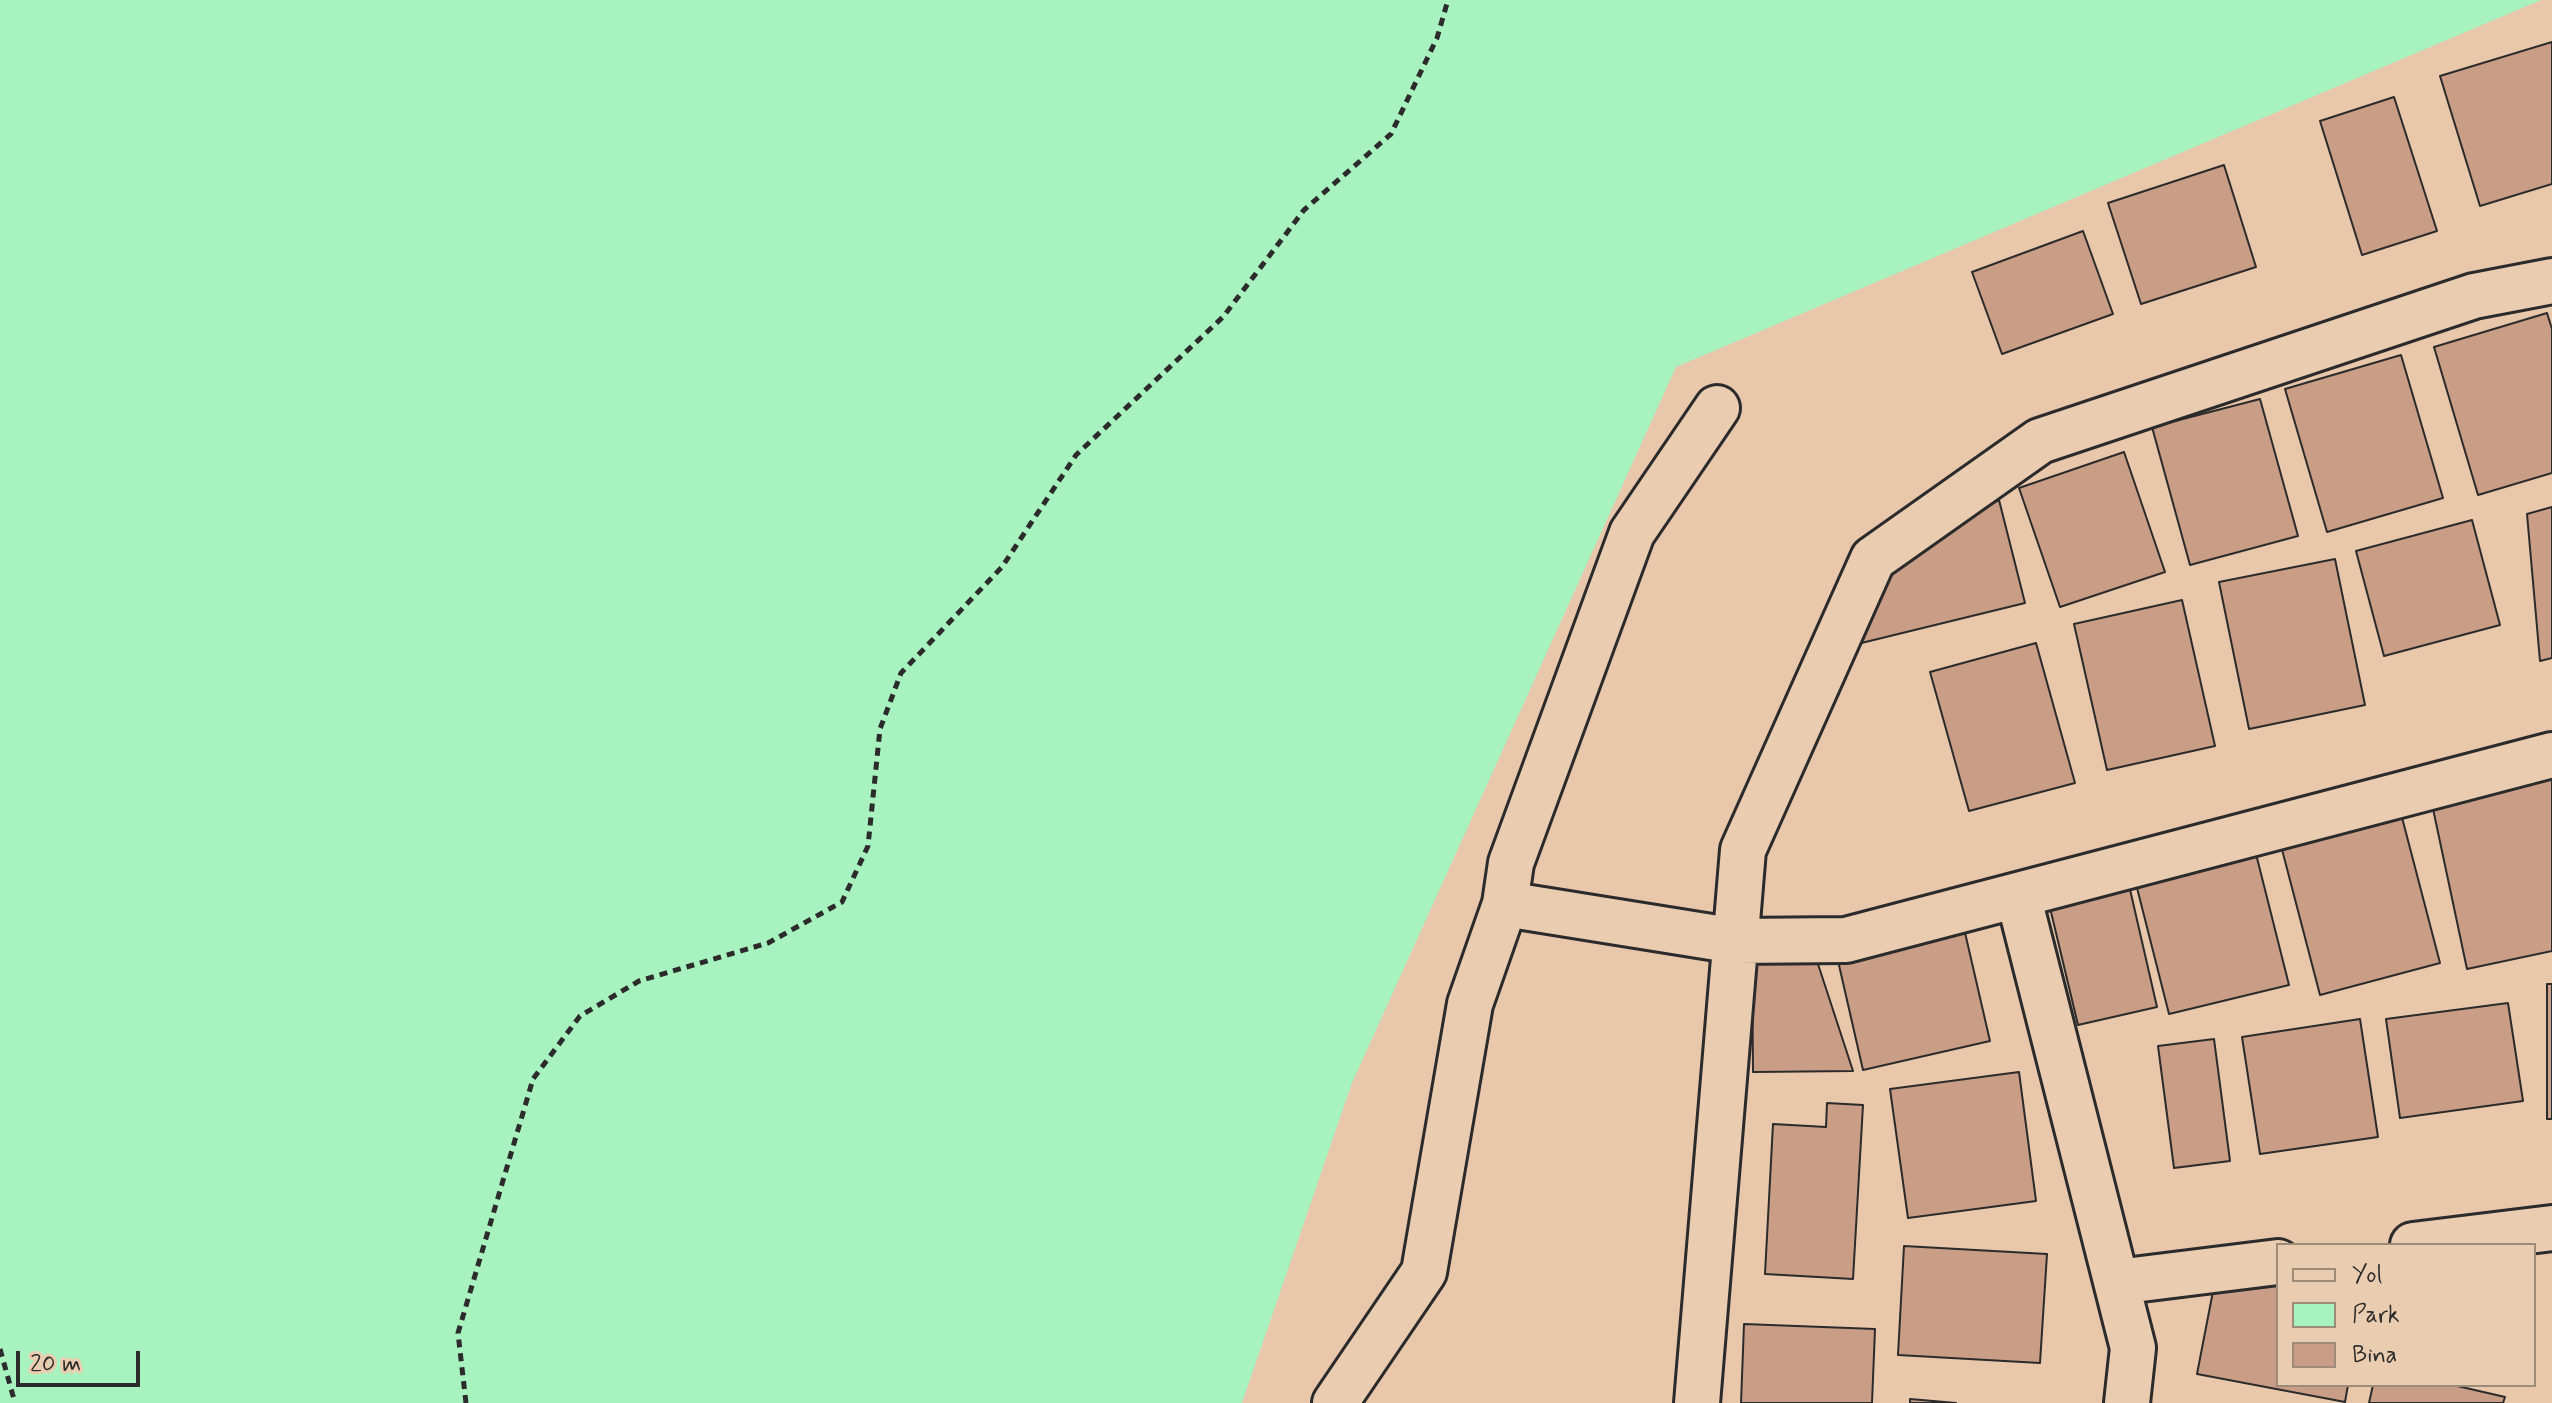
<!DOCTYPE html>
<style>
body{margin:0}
#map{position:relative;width:2552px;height:1403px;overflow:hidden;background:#e8c7ab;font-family:Mynerve,sans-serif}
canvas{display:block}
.legend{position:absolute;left:2276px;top:1243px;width:260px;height:144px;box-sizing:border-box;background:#eacdb1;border:2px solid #9e8c7b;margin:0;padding:10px 14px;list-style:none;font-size:24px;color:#2b2b2b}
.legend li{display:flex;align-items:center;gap:16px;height:40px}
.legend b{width:40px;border:2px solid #9e8c7b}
.scale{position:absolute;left:16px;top:1351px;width:124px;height:36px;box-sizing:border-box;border:4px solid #2b2b2b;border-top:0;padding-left:10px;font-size:24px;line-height:28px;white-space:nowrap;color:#2b2b2b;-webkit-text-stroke:6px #eacdb1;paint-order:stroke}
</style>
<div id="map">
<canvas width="2552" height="1403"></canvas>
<ul class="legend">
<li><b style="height:10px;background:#eacdb1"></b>Yol</li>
<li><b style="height:22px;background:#a8f2c0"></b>Park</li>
<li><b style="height:22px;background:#ca9e86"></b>Bina</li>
</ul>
<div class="scale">20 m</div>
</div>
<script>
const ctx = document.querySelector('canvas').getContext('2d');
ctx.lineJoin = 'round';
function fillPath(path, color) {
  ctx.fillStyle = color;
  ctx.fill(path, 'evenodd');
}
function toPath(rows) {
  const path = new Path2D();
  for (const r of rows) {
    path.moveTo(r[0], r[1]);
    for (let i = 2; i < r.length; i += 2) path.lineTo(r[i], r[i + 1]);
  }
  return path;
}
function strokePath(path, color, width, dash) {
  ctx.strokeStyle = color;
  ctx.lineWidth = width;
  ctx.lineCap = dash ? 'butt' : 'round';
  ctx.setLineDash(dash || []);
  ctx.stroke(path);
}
const green = toPath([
 [0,0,2541,0,1676,367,1352,1083,1242,1403,0,1403]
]);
const building = toPath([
 [2552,42,2552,184,2480,206,2440,76,2552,42],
 [2394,97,2437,231,2362,255,2320,121,2394,97],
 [2224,165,2256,267,2141,304,2108,203,2224,165],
 [2083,231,2113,314,2002,354,1972,272,2083,231],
 [2547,313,2552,329,2552,473,2478,495,2434,347,2547,313],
 [2401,355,2443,498,2327,532,2285,389,2401,355],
 [2260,399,2298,536,2190,565,2152,427,2260,399],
 [2124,452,2165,572,2060,607,2019,488,2124,452],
 [1999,500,2025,603,1841,648,1878,563,1999,500],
 [2552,507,2552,658,2540,661,2527,514,2552,507],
 [2472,520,2500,625,2384,656,2356,551,2472,520],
 [2335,559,2365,705,2249,729,2219,582,2335,559],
 [2182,600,2215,746,2107,770,2074,624,2182,600],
 [2036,643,2075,783,1969,811,1930,672,2036,643],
 [2552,778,2552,951,2467,969,2432,804,2552,778],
 [2399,806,2440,963,2320,995,2279,838,2399,806],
 [2254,846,2289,985,2169,1014,2134,876,2254,846],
 [2126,872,2157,1007,2078,1025,2046,891,2126,872],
 [1963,924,1990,1041,1863,1070,1836,952,1963,924],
 [1816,958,1853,1071,1753,1072,1752,959,1816,958],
 [2547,984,2552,984,2552,1119,2547,1119,2547,984],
 [2508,1003,2523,1101,2400,1118,2386,1019,2508,1003],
 [2360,1019,2378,1137,2260,1154,2242,1037,2360,1019],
 [2214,1039,2230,1161,2174,1168,2158,1046,2214,1039],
 [2019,1072,2036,1201,1908,1218,1890,1089,2019,1072],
 [1827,1103,1863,1105,1853,1279,1765,1274,1773,1124,1826,1127,1827,1103],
 [1904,1246,2047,1254,2040,1363,1898,1355,1904,1246],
 [2278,1272,2278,1385,2348,1385,2345,1402,2197,1374,2215,1281,2278,1272],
 [1744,1324,1875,1329,1872,1403,1741,1403,1744,1324],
 [2373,1385,2453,1385,2505,1397,2503,1403,2369,1403,2373,1385],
 [1910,1399,1956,1403,1910,1403,1910,1399]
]);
const path = toPath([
 [0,1349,15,1403],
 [466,1403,458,1333,533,1079,580,1016,639,981,768,943,842,902,868,846,880,729,901,673,1002,567,1076,455,1223,317,1304,210,1391,134,1437,38,1448,0]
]);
const minor = toPath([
 [2018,895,2133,1348,2127,1403],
 [1505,904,1736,941,1846,940,2552,755],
 [2413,1245,2552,1228],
 [2117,1282,2278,1262],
 [1335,1403,1424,1272,1470,1004,1505,904,1511,863,1632,533,1717,408],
 [1697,1403,1743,850,1873,559,2040,441,2474,296,2552,281]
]);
fillPath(green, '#a8f2c0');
fillPath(building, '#ca9e86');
strokePath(building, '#2b2b2b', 2);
strokePath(minor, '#2b2b2b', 50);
strokePath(path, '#2b2b2b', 5, [8, 6]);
strokePath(minor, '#eacdb1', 44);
</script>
